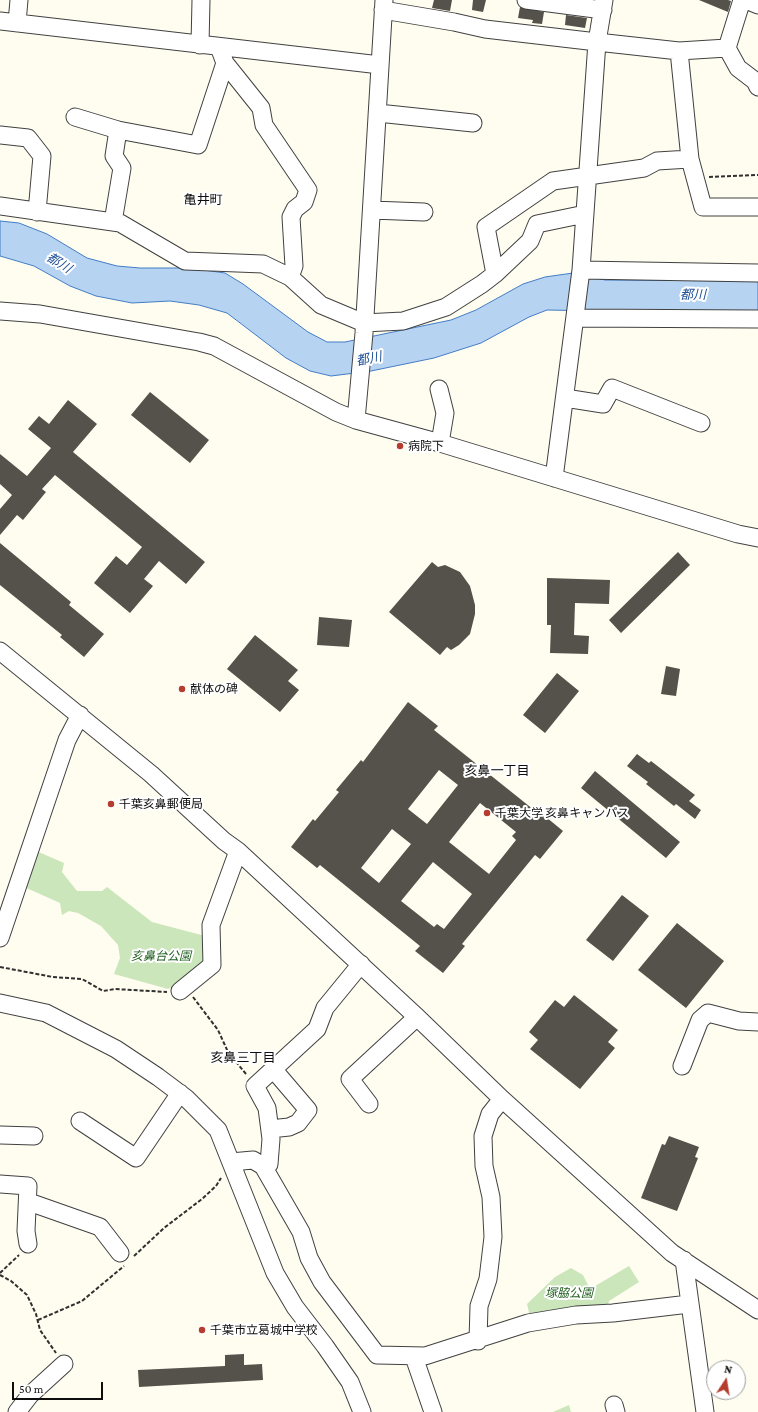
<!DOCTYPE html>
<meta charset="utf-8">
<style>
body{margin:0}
#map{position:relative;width:758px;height:1412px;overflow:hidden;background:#fefdef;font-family:"Crimson Pro",serif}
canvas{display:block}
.north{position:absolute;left:706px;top:1360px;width:40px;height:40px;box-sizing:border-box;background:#fff;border:1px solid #9f9f9f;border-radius:50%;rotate:12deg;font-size:11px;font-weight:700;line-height:16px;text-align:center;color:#0e0e0e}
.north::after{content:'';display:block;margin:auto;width:14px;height:18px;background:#b53d2e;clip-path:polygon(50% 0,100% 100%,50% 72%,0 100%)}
.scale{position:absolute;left:12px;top:1382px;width:91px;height:18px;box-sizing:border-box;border:2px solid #0e0e0e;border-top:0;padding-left:5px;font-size:12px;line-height:14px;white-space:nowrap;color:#0e0e0e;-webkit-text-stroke:3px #fff;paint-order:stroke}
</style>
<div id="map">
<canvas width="758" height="1412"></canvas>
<div class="north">N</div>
<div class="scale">50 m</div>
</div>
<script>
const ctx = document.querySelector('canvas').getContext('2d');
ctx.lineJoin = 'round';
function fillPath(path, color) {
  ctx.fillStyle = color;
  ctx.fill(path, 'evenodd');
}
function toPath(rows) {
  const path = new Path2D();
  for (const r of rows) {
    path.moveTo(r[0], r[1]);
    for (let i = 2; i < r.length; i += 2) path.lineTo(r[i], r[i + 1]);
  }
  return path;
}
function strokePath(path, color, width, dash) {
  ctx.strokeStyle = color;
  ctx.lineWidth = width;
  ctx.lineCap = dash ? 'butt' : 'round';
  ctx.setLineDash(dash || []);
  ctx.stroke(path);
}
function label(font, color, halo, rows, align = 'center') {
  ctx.font = font + ' "Crimson Pro","Noto Sans JP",serif';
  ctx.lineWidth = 4;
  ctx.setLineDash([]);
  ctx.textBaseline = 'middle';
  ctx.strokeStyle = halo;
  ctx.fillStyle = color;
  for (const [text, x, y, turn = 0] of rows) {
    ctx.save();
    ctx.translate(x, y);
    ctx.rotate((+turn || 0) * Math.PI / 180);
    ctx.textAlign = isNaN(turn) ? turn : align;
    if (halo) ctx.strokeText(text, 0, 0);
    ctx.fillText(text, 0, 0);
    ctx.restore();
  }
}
const green = toPath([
 [34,850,64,863,62,872,77,891,102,891,107,887,152,922,205,936,204,963,183,982,168,989,114,974,120,958,118,945,101,926,78,913,69,911,62,915,60,903,22,886],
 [629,1266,639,1282,609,1301,606,1311,531,1321,527,1304,555,1277,571,1268,583,1275,590,1289],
 [569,1405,571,1412,553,1412]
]);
const water = toPath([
 [0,221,19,223,47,234,87,258,117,266,140,268,190,268,225,273,243,284,308,332,327,342,345,342,451,320,476,310,523,284,545,277,573,273,605,280,758,281,758,314,547,310,529,317,481,343,434,358,371,371,331,376,310,371,286,358,227,313,199,305,170,301,132,303,96,296,70,286,34,266,0,256,0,221]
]);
const building = toPath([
 [434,0,452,0,450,11,432,8],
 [473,0,486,0,483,12,472,10],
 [699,0,728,0,731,1,728,12],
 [520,7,544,12,542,24,532,23,533,20,518,18],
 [566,15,587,18,585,28,565,25],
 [150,392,209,440,190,463,131,415],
 [68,400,97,424,73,452,205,562,186,584,159,561,144,579,153,586,130,613,94,583,116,556,127,565,142,547,55,475,42,489,46,492,23,520,17,515,0,535,0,509,12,495,0,484,0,454,27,476,51,448,28,429,39,416,49,424],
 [0,543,71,602,69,605,104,634,84,657,60,637,62,635,0,585],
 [678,552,690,565,621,633,609,620],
 [432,562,438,567,445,565,460,572,470,586,475,605,475,614,470,634,459,645,451,650,447,647,440,655,389,612],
 [547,578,610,580,609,604,575,603,574,635,589,636,588,654,550,653,551,625,547,625],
 [319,617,352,620,349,647,317,645],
 [255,635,298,670,288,681,299,690,280,712,227,669],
 [666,666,680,669,676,696,661,694],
 [557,673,579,691,545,733,523,715],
 [408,702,438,726,434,730,534,810,535,808,563,831,540,859,535,855,462,944,465,946,443,973,415,951,420,946,320,865,317,868,291,847,313,819,315,821,339,792,336,790,361,760,363,762],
 [439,770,458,785,427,824,408,809],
 [480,803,516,832,512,836,516,840,489,874,449,842],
 [392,829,411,844,379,883,361,868],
 [433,862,472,894,444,929,437,924,434,927,401,901],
 [637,754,649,763,651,761,695,795,689,801,701,810,695,819,676,804,674,806,646,784,648,782,627,766],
 [595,771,680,842,666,858,581,788],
 [622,895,649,916,613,961,586,940],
 [677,923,724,961,686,1008,638,970],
 [574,995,618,1030,608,1042,615,1048,580,1089,530,1049,538,1040,529,1032,555,1000,564,1007],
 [669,1136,699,1147,695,1157,698,1158,677,1211,641,1198,662,1144,665,1145],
 [244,1354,244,1365,262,1364,263,1380,139,1387,138,1370,225,1366,225,1355]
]);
const path = toPath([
 [709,177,758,175],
 [0,967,53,977,82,979,103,991,115,989,167,992],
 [193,997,218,1030,228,1052,246,1074],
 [134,1256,164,1228,202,1199,216,1186,221,1178],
 [0,1273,19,1255],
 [0,1275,11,1281,27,1295,36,1314,40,1330,56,1353],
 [38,1320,82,1301,124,1266]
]);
const minor = toPath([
 [526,0,603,10],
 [742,0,727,48,738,68,755,81,758,87],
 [746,0,758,5],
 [383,10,454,22,485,29,597,42,679,51,727,48],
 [0,21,380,65],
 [17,23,19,0],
 [200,45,201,0],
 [219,47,225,63,261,108,264,125,308,190,304,202,295,209,291,217,294,266,290,277],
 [679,51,690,159,703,207,758,207],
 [378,113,473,123],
 [75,117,118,130,198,145,225,63],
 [0,135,28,138,42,156,37,212],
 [0,206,120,223,185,261,263,264,290,277,321,305,364,323,403,321,446,307,482,284,495,274,530,241,537,224,585,214],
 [372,210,424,212],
 [113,222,122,168,114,156,118,130],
 [581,270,758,273],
 [495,274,486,227,553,181,644,168,657,161,690,159],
 [0,311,40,314,199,342,214,346,336,412,356,420,440,443,738,534,758,538],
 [575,318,758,319],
 [439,389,445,413,440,443],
 [565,398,603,404,612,388,701,423],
 [356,420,364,333,384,0],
 [554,478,581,270,597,42,604,0],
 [0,651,151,774,224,841,238,851,417,1017,502,1099,672,1253,758,1310],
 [0,938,67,740,80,715],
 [180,991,212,965,211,925,238,851],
 [0,1003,46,1013,116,1049,158,1077,186,1098,218,1130,275,1273,295,1307,325,1346,350,1382,362,1412],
 [682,1066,700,1020,708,1013,739,1021,758,1022],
 [369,1104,350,1079,417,1017],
 [80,1121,136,1158,180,1093],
 [270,1129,289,1127,298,1123,308,1110,273,1069],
 [0,1135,34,1136],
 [231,1162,253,1160,263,1166,301,1232,309,1258,322,1282,377,1355,425,1356,528,1323,576,1315,613,1313,689,1304],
 [263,1166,269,1164,271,1139,267,1108,255,1086,317,1029,325,1008,361,964],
 [0,1184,28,1186,26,1231,28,1244],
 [29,1202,100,1227,120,1253],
 [684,1260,705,1412],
 [478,1341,479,1306,488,1279,493,1237,491,1197,484,1166,483,1136,490,1114,502,1099],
 [414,1357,433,1412],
 [614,1405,616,1412],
 [17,1412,30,1395,64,1364]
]);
const markers = [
 [400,446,4,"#b53d2e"],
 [182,689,4,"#b53d2e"],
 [111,804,4,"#b53d2e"],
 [487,813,4,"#b53d2e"],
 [202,1330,4,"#b53d2e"]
];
const poiNames = [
 ["病院下",408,446],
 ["献体の碑",190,689],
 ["千葉亥鼻郵便局",119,804],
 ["千葉大学 亥鼻キャンパス",495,813],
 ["千葉市立葛城中学校",210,1330]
];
const parkNames = [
 ["亥鼻台公園",161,956],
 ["塚脇公園",569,1293]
];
const neighbourhoodNames = [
 ["亀井町",203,200],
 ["亥鼻一丁目",497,771],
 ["亥鼻三丁目",243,1058]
];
const waterNames = [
 ["都川",59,263,32],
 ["都川",693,295],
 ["都川",369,359,-12]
];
fillPath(green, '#cbe6bb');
fillPath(water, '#b7d3f2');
strokePath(water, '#437dc5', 1);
fillPath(building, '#55514b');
strokePath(minor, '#414141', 19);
strokePath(path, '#303030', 2, [4, 2]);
strokePath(minor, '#fff', 17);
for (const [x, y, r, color] of markers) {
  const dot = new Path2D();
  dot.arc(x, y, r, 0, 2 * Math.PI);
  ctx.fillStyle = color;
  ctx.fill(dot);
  strokePath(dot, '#fff', 1.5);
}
label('12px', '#0e0e0e', '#fff', poiNames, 'left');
label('italic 12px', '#256122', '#fff', parkNames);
label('13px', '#0e0e0e', '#fff', neighbourhoodNames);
label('italic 13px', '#1f5097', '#fff', waterNames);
</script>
